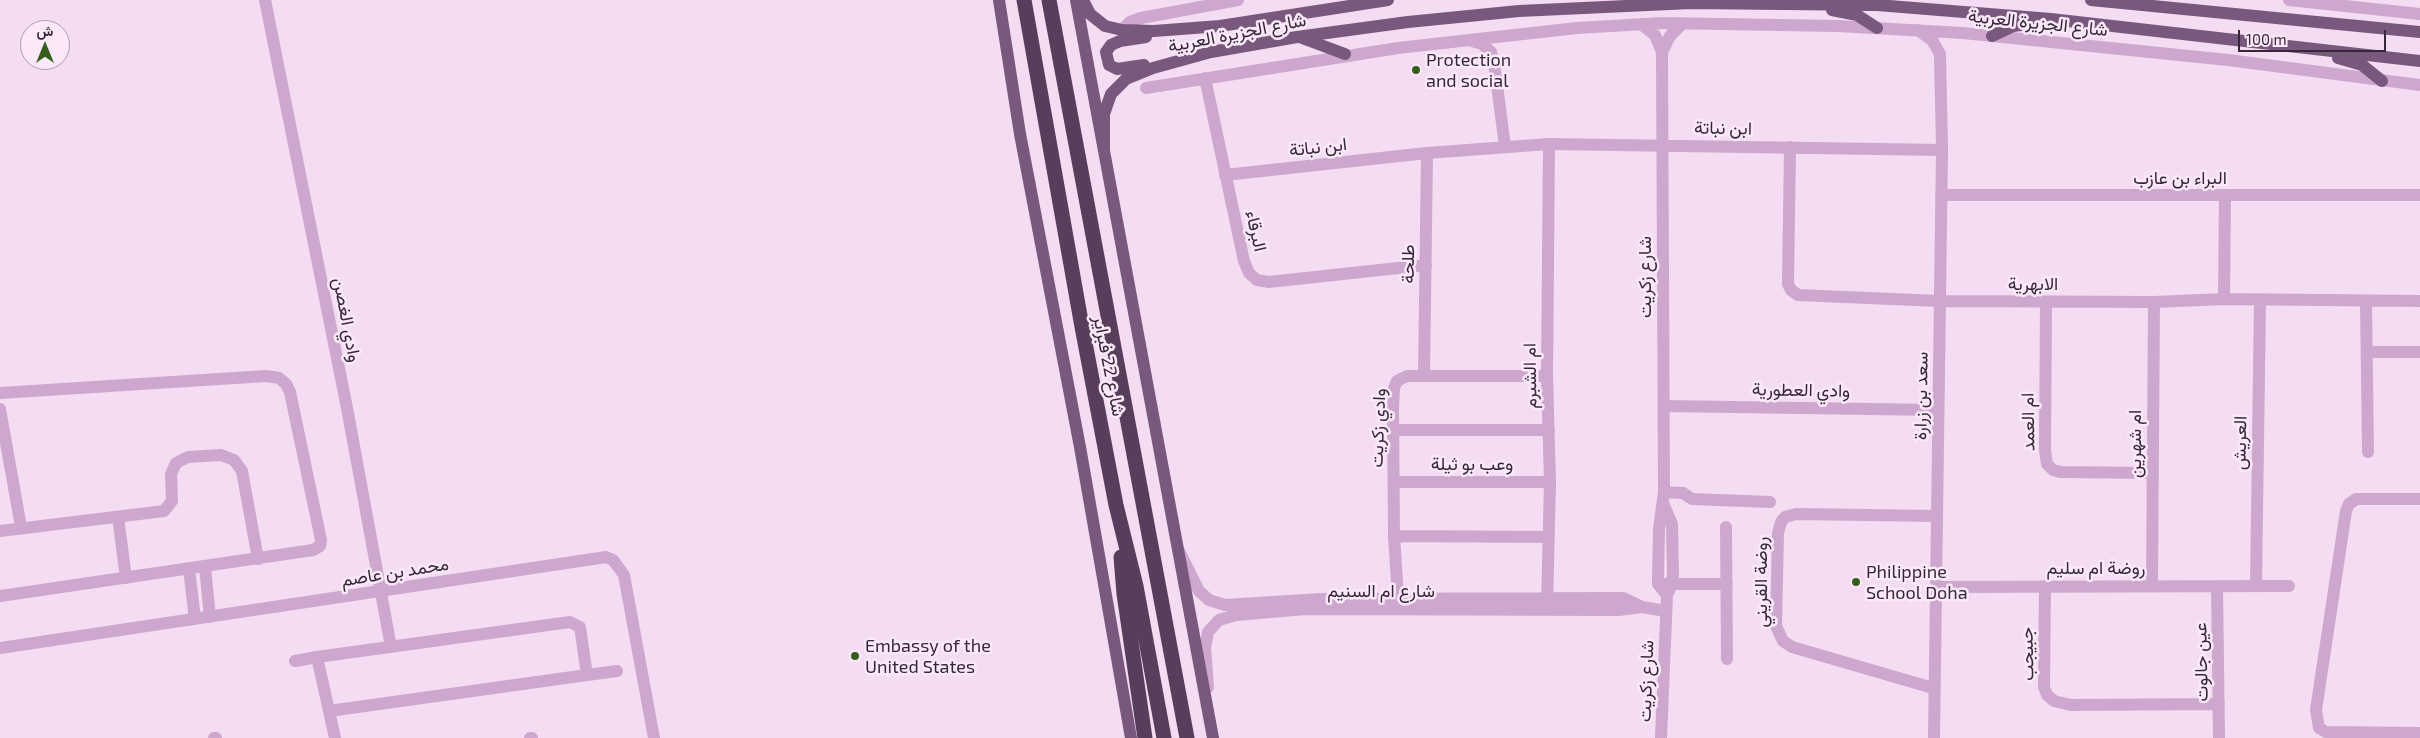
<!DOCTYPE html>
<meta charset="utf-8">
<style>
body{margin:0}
#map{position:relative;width:2420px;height:738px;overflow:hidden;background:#f4dcf2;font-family:"Exo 2",Vazirmatn,sans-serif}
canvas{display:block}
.north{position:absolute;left:20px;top:20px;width:50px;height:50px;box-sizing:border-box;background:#fbe9fa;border:1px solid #ad9cad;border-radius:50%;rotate:0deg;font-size:14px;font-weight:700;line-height:20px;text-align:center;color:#372839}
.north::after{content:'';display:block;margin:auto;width:18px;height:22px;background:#355e1a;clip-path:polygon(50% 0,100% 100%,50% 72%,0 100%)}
.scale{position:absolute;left:2238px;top:30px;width:148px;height:22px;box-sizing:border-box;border:2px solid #372839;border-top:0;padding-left:6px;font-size:15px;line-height:18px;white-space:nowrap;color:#372839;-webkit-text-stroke:4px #fbe9fa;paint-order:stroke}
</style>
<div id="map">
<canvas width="2420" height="738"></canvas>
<div class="north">ش</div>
<div class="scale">100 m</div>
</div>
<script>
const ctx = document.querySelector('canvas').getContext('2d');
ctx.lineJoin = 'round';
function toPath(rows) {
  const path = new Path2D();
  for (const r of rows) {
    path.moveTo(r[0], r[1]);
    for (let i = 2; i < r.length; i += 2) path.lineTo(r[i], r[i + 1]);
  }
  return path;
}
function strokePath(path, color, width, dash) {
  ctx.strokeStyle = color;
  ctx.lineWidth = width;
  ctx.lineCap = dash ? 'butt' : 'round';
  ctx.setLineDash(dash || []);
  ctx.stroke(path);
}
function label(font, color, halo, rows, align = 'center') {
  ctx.font = font + ' "Exo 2",Vazirmatn,sans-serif';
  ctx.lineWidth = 5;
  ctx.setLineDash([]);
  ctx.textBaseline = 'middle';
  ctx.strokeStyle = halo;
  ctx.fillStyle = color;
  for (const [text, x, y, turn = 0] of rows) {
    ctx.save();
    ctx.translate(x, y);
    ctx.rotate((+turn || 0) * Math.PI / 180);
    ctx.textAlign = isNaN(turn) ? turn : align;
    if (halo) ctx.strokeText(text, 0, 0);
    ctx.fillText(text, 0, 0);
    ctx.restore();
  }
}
const minor = toPath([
 [265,0,347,408,391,647],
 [2289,0,2420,14],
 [1641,24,1655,35,1662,52,1664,492,1659,529,1658,578,1658,584,1667,595],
 [1122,30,1130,22,1141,18,1238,0],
 [1918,30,1932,40,1940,54,1942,150,1934,738],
 [1472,41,1482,44,1491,52,1494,63,1505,146],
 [1662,52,1670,36,1682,24],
 [1205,78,1244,261,1249,273,1257,280,1269,282,1426,265],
 [1146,88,1398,48,1577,28,1662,23,1838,26,1963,33,2228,60,2420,85],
 [1790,147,1788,284,1791,290,1798,295,1939,301,2154,302,2224,299,2420,301],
 [1225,175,1427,153,1549,144,1942,150],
 [1941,195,2420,195],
 [2224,299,2225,195],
 [2046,302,2045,450,2047,464,2053,470,2060,472,2152,473],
 [2366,302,2368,452],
 [2367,352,2420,352],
 [1424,376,1427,153],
 [0,393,266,376,279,378,286,384,290,392,321,540,320,546,313,550,0,596],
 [1664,406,1938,410],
 [0,409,21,527],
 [1393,430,1549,430],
 [1394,482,1550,482],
 [1664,492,1683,493,1692,499,1770,502],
 [2420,499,2356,499,2349,504,2346,511,2316,710,2319,728,2326,732,2420,733],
 [118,517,126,578],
 [1726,527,1727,659],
 [0,531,164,511,172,501,171,474,176,463,188,457,221,455,234,460,242,471,258,559],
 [1394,536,1549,537],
 [1179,551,1199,591,1209,600,1225,605,1321,599,1623,598,1642,607,1666,611],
 [205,567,210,617],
 [189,569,195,619],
 [1664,584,1727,584],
 [2256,585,2260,300],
 [2045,586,2044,687,2047,695,2054,701,2071,705,2219,704],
 [2152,586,2154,302],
 [2217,586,2219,738],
 [1936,587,2289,586],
 [1398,598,1394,536,1393,409,1394,388,1397,381,1407,376,1547,376],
 [1547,607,1550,482,1547,376,1549,144],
 [570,622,580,627,587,675,329,711,317,657,570,622],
 [0,648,606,557,613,560,624,575,654,738],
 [295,661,317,657],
 [587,675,617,671],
 [1208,687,1205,648,1208,632,1219,620,1236,615,1306,609,1619,610,1642,607],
 [1933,688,1792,647,1783,641,1776,626,1778,533,1781,522,1785,517,1796,514,1937,516],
 [329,711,335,738],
 [214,738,216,738],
 [530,738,532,738],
 [1661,738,1667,595,1672,584,1673,574,1672,524,1663,503]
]);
const major = toPath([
 [999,0,1020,134,1080,447,1131,738],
 [1076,0,1213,738],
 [1083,0,1090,14,1105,26,1122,30,1154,31,1220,26,1388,0],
 [2091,0,2420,32],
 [1832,10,1857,15,1877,28],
 [1992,36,2013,26,2037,23],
 [1302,38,1345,54],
 [2338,58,2362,65,2382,81],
 [1144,65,1117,69,1109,65,1106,52,1111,45,1120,41,1146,37],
 [1104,149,1104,114,1111,94,1126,79,1153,68,1211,52,1297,37,1408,22,1519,11,1691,3,1877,5,2051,19,2420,61]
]);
const highway = toPath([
 [1024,0,1082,327,1116,505,1136,586,1164,738],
 [1049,0,1187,738],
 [1121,557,1124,594,1145,738]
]);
const markers = [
 [1416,70,5,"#355e1a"],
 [1856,582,5,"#355e1a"],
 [855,656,5,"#355e1a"]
];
const streetNames = [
 ["شارع الجزيرة العربية",2038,23,6],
 ["شارع الجزيرة العربية",1237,33,-11],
 ["ابن نباتة",1723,128,1],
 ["ابن نباتة",1318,147,-6],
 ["البراء بن عازب",2180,178],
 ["البرقاء",1256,231,77],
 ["طلحة",1408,264,-89],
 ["شارع زكريت",1645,277,-90],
 ["الابهرية",2033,284],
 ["وادي الغصن",347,320,79],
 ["شارع 22 فبراير",1109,366,79],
 ["ام الشبرم",1530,376,-91],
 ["وادي العطورية",1801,390,1],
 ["سعد بن زرارة",1921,396,-89],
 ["ام العمد",2028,422,-91],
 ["وادي زكريت",1378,428,-88],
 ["العريش",2240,443,-89],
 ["ام شهرين",2135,444,-90],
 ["وعب بو ثيلة",1472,464],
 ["روضة ام سليم",2096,568],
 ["محمد بن عاصم",395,572,-9],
 ["روضة القريني",1761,582,-90],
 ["شارع ام السنيم",1381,591],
 ["جبيجب",2027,654,-91],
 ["عين جالوت",2201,662,-91],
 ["شارع زكريت",1646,681,-88]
];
const poiNames = [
 ["Protection",1426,60],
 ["and social",1426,81],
 ["Philippine",1866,572],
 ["School Doha",1866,593],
 ["Embassy of the",865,646],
 ["United States",865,667]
];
strokePath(minor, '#cda7cd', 12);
strokePath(major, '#78587c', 12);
strokePath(highway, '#573f5b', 15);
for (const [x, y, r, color] of markers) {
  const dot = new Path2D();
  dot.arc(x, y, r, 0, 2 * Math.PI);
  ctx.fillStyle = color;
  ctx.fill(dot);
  strokePath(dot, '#fbe9fa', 2);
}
label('18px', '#372839', '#fbe9fa', streetNames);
label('18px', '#372839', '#fbe9fa', poiNames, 'left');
</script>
